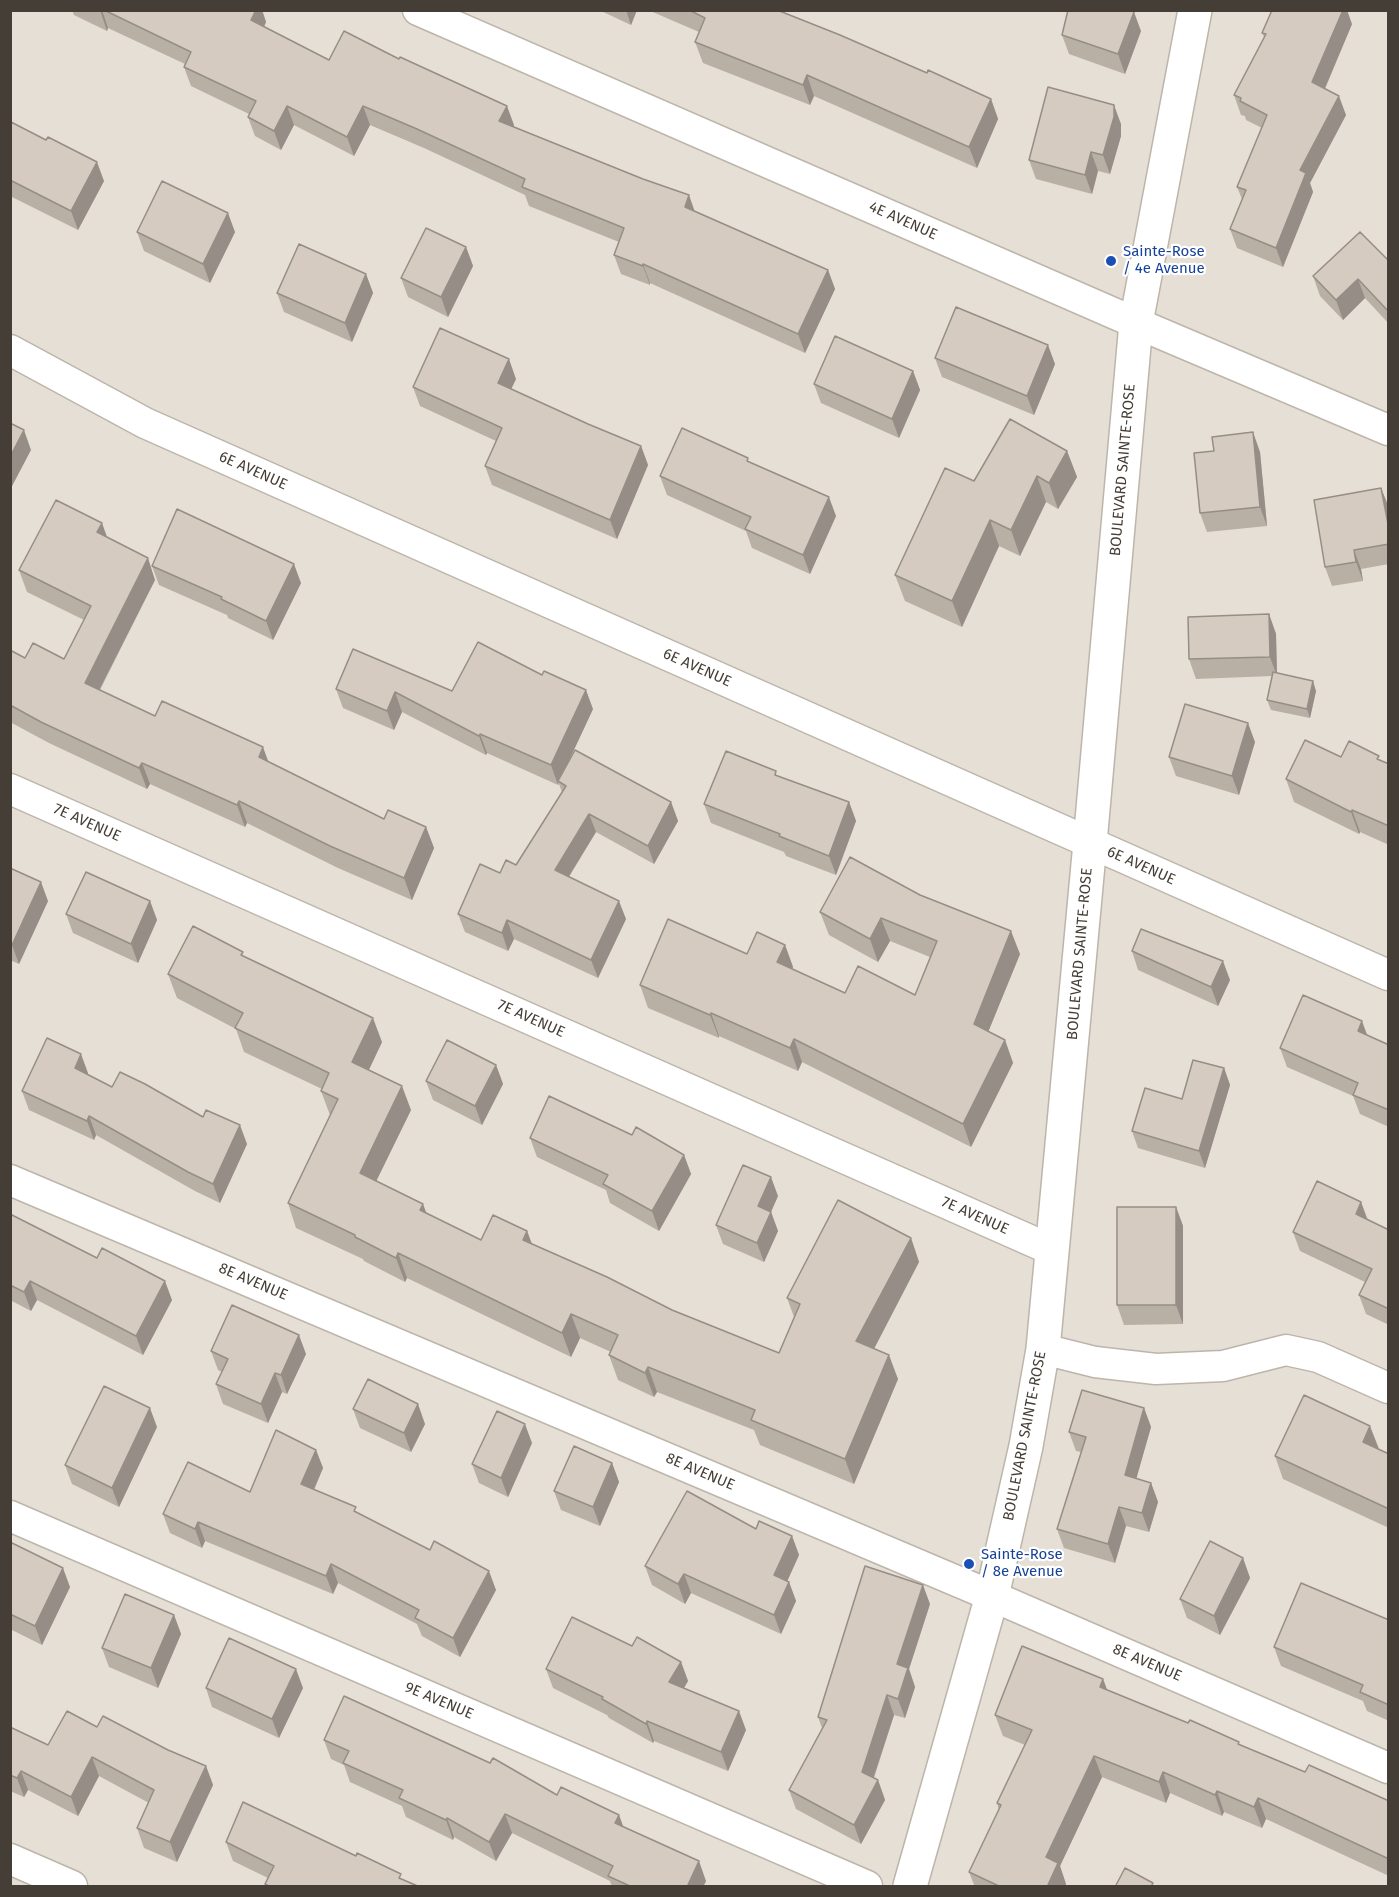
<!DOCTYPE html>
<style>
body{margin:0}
#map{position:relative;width:1399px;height:1897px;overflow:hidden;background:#f2eee7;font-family:"Fira Sans",sans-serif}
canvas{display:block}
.frame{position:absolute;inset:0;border:12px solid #453e36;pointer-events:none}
</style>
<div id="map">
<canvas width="1399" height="1897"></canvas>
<div class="frame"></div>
</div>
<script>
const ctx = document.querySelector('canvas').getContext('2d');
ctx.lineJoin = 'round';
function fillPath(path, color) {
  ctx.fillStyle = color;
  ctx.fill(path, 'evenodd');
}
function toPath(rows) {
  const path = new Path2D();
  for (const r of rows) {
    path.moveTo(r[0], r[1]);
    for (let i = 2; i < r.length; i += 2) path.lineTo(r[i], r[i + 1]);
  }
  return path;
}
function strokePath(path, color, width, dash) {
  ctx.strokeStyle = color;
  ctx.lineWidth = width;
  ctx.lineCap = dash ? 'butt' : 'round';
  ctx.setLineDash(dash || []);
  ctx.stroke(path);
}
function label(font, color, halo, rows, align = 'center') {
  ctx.font = font + ' "Fira Sans",sans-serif';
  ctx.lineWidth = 4.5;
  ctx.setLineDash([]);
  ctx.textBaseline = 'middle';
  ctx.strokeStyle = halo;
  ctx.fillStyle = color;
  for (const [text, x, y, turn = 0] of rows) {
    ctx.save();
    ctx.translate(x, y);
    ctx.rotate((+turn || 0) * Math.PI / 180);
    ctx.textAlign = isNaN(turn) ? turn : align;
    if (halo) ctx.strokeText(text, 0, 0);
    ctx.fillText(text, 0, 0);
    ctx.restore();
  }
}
const residential = toPath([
 [11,11,1388,11,1388,1886,11,1886]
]);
const minor = toPath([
 [418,10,1136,323,1388,430],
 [10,350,145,423,1388,975],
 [10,789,1052,1250],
 [10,1180,992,1596,1388,1768],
 [1043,1349,1095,1362,1156,1369,1223,1366,1286,1350,1318,1357,1388,1388],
 [10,1516,867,1886],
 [10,1859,72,1886]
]);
const tertiary = toPath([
 [910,1886,992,1596,1026,1446,1043,1349,1090,843,1136,323,1195,10]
]);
const wall = toPath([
 [72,10,262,10,266,22,264,27,329,60,514,125,513,127,695,211,828,270,835,289,805,353,650,283,650,285,621,274,614,255,619,242,529,206,525,195,424,148,370,125,354,156,294,125,281,150,255,136,248,117,249,114,191,86,184,67,185,64,108,28,107,31,74,15],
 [599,10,637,10,631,25],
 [648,10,777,10,991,99,998,119,977,168,814,96,810,105,703,63,695,42,699,32],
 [1352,24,1325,89,1346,115,1310,183,1313,192,1283,267,1237,248,1230,229,1242,199,1237,187,1262,128,1246,120,1245,116,1241,115,1234,95,1264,37,1262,33],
 [1141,31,1125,74,1069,54,1062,35],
 [11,122,104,181,78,230,10,196],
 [1121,124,1121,136,1110,174,1098,171,1092,194,1036,179,1029,160],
 [137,232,235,232,210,283,144,251],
 [466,247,473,266,448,317,408,297,401,278],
 [1389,261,1389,324,1365,298,1343,320,1320,296,1313,276],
 [366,274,373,293,352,342,284,312,277,293],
 [935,358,1055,364,1034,415,942,377],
 [913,371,920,390,899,438,821,403,814,384],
 [516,379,511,389,588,424,641,446,648,465,617,539,492,485,485,466,496,441,420,406,413,387],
 [1067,451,1077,477,1058,509,1046,502,1020,556,999,546,962,627,905,601,895,575,974,481],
 [1260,452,1267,526,1207,532,1200,513],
 [749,462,836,516,810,574,752,548,746,531,667,495,660,476],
 [1381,488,1389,508,1389,564,1361,569,1363,581,1332,586,1325,567],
 [108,538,155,580,100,690,155,716,269,762,384,819,426,827,434,848,412,900,338,868,247,823,245,827,150,784,147,789,49,743,10,722,10,650,25,658,64,659,84,620,27,592,19,570],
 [152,566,301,583,273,640,228,618,227,615,159,585],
 [1269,614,1276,634,1277,673,1316,691,1310,718,1271,710,1267,700,1272,676,1196,679,1189,659],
 [336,689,452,691,593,709,570,758,671,802,678,821,654,864,596,832,569,877,626,919,598,978,514,939,508,951,465,932,458,914,500,873,516,865,562,792,559,784,558,785,487,753,486,755,402,712,394,730,343,708],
 [1255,742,1239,795,1176,776,1169,757],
 [1380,760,1389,764,1389,845,1360,832,1359,834,1294,802,1286,779],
 [778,776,849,802,856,821,836,875,786,856,784,852,711,823,704,804],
 [850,857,1020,954,988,1032,1005,1040,1013,1063,971,1147,802,1062,798,1071,719,1036,719,1038,648,1008,640,985,747,954,785,945,793,967,792,969,845,993,915,995,930,957,890,941,878,962,829,935,820,912],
 [10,868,48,901,19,964,10,960],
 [150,901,157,920,138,963,73,933,66,914],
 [1132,951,1230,980,1218,1006,1138,970],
 [245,957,382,1042,369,1070,411,1110,376,1181,426,1214,481,1240,527,1231,532,1244,672,1310,779,1353,794,1317,787,1298,911,1238,919,1262,874,1349,898,1379,854,1484,760,1445,754,1430,657,1392,654,1397,618,1380,609,1355,611,1352,580,1338,571,1357,407,1278,405,1282,364,1261,363,1259,296,1228,288,1203,330,1115,321,1091,322,1089,244,1052,236,1029,177,998,168,974],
 [1367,1035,1389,1044,1389,1127,1360,1114,1353,1096,1287,1067,1280,1048],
 [496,1065,503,1084,482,1125,433,1100,426,1081],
 [1224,1068,1230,1085,1205,1168,1138,1148,1132,1131,1182,1099],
 [88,1073,87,1075,112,1087,247,1144,220,1203,195,1191,96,1135,94,1140,29,1110,22,1091],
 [632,1135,684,1155,691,1174,659,1231,610,1203,606,1190,537,1157,530,1138],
 [778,1196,771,1212,778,1231,764,1262,723,1244,716,1225],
 [1361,1202,1368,1220,1389,1230,1389,1325,1366,1314,1359,1295,1365,1282,1300,1251,1293,1232],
 [1176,1207,1183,1226,1183,1324,1124,1325,1117,1305],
 [10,1214,172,1300,143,1355,37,1300,31,1311,10,1300],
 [211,1351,306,1354,287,1394,282,1392,268,1423,223,1404,216,1384,222,1372,218,1370],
 [1144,1408,1151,1427,1136,1478,1151,1483,1158,1502,1149,1532,1126,1526,1115,1563,1064,1548,1057,1529,1081,1452,1076,1451,1069,1432],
 [353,1409,425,1424,411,1452,360,1428],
 [157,1427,119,1507,72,1484,65,1465],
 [532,1443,508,1497,479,1483,472,1464],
 [1379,1449,1389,1454,1389,1528,1283,1479,1275,1456],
 [316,1450,323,1468,314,1490,358,1513,496,1590,460,1657,422,1636,417,1624,338,1583,333,1594,205,1541,202,1548,170,1533,163,1514,250,1492],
 [612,1463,619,1482,600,1526,561,1510,554,1491],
 [756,1529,792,1536,799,1555,787,1581,789,1582,796,1601,781,1634,691,1593,685,1604,652,1585,645,1566],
 [10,1542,70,1587,42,1645,10,1629],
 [1243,1558,1250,1578,1220,1635,1187,1618,1180,1599],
 [930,1604,909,1669,915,1687,905,1718,894,1715,874,1778,878,1780,885,1800,861,1844,796,1809,789,1790,822,1728,818,1717],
 [174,1615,181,1634,158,1688,109,1667,102,1648],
 [1389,1620,1389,1721,1367,1711,1363,1701,1281,1666,1274,1647],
 [681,1662,688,1681,684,1688,746,1730,728,1771,654,1741,653,1743,609,1718,607,1715,553,1688,546,1669],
 [1103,1679,1107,1690,1305,1772,1389,1801,1389,1876,1266,1819,1262,1828,1224,1812,1222,1816,1170,1793,1166,1803,1102,1777,1060,1866,1066,1884,1065,1887,975,1887,969,1872,999,1810,997,1803,1025,1745,1003,1736,995,1715],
 [206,1688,303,1688,279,1738,212,1707],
 [10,1727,48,1745,97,1727,168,1750,206,1766,213,1785,177,1862,144,1848,137,1828,149,1803,99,1776,78,1816,28,1790,24,1797,10,1791],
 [324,1740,557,1795,619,1815,623,1827,706,1881,703,1887,612,1887,610,1881,512,1833,496,1861,454,1837,453,1840,406,1817,402,1806,350,1782,344,1765,331,1759],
 [226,1842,403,1879,420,1887,266,1887,265,1884,268,1878,233,1861]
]);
const shadedWall = toPath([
 [100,10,102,10,108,28,107,31],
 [256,10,262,10,266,22,258,39,251,20],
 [626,10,637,10,631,25],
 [1343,10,1347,10,1352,24,1319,102,1312,82],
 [1134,12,1141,31,1125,74,1118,54],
 [807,75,814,96,810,105,803,85],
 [1339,96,1346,115,1310,183,1313,192,1283,267,1276,248,1300,170],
 [991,99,998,119,977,168,969,147],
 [1114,105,1121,124,1121,136,1110,174,1103,155],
 [287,106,294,125,281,150,274,131],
 [363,106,370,125,354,156,347,137],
 [507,106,514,125,506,140,499,121],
 [1091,152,1098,171,1092,194,1085,175],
 [97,162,104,181,78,230,71,211],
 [689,195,696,215,685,207],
 [228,213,235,232,210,283,203,264],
 [466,247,473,266,448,317,441,297],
 [643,264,650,283,650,285,643,266],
 [828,270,835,289,805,353,798,334],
 [366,274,373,293,352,342,345,323],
 [1358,279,1365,298,1343,320,1336,300],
 [1048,345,1055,364,1034,415,1027,396],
 [509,359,516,379,505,402,498,383],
 [913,371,920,390,899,438,892,419],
 [24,430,31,450,10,490,10,457],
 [1253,432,1260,452,1267,526,1260,507],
 [641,446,648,465,617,539,610,520],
 [1067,451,1077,477,1058,509,1049,483],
 [1037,476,1046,502,1020,556,1011,530],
 [1381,488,1389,508,1389,529],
 [829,497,836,516,810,574,803,555],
 [990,520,999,546,962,627,952,601],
 [102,523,110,545,97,532],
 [1354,550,1361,569,1363,581,1356,562],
 [148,558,155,580,92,704,85,683],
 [294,564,301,583,273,640,266,621],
 [1269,614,1276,634,1277,676,1270,657],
 [1313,681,1316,691,1310,718,1307,709],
 [586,690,593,709,559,782,558,781,558,785,551,765],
 [395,692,402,712,394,730,387,711],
 [1248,723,1255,742,1239,795,1232,776],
 [480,734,487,753,486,755,479,736],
 [263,747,271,769,259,757],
 [142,763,150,784,147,789,139,768],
 [239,801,247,823,245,827,237,805],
 [671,802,678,821,654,864,648,846],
 [849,802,856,821,836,875,829,856],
 [1352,810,1360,832,1359,834,1351,812],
 [589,814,596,832,561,889,555,870],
 [426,827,434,848,412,900,404,878],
 [41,882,48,901,19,964,12,945],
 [150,901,157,920,138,963,131,944],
 [619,901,626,919,598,978,591,960],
 [881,918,890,941,878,962,870,939],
 [507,920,514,939,508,951,502,933],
 [1011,931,1020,954,982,1047,974,1024],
 [785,945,793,967,785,985,777,962],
 [1223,961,1230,980,1218,1006,1211,987],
 [711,1013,719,1036,719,1038,710,1015],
 [373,1018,382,1042,361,1086,352,1062],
 [1362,1021,1369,1040,1358,1031],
 [794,1039,802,1062,798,1071,790,1048],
 [1005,1040,1013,1063,971,1147,963,1124],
 [81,1054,88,1073,82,1087,75,1068],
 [496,1065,503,1084,482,1125,475,1106],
 [1224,1068,1230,1085,1205,1168,1199,1151],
 [402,1086,411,1110,368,1198,360,1173],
 [89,1116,96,1135,94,1140,87,1121],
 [240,1125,247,1144,220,1203,213,1184],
 [684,1155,691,1174,659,1231,652,1211],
 [771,1177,778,1196,765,1225,758,1206],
 [1361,1202,1368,1222,1356,1214],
 [423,1204,432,1228,420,1210],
 [1176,1207,1183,1226,1183,1324,1176,1305],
 [771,1212,778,1231,764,1262,757,1243],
 [527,1231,536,1255,523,1240],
 [911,1238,919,1262,865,1366,856,1341],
 [398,1253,407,1278,405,1282,396,1258],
 [30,1281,37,1300,31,1311,24,1292],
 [165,1281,172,1300,143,1355,136,1336],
 [571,1314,580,1338,571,1357,562,1333],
 [299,1335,306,1354,287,1394,281,1375],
 [889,1355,898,1379,854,1484,845,1459],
 [648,1367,657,1392,654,1397,645,1373],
 [275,1373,282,1392,268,1423,261,1404],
 [418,1404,425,1424,411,1452,404,1433],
 [150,1408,157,1427,119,1507,112,1488],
 [1144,1408,1151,1427,1132,1494,1125,1475],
 [525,1424,532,1443,508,1497,501,1478],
 [1370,1426,1379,1449,1363,1442],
 [316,1450,323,1468,308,1503,301,1484],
 [612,1463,619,1482,600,1526,593,1507],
 [1151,1483,1158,1502,1149,1532,1142,1513],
 [1119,1507,1126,1526,1115,1563,1108,1544],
 [198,1522,205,1541,202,1548,195,1529],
 [792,1536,799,1555,781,1595,774,1575],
 [1243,1558,1250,1578,1220,1635,1214,1616],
 [331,1564,338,1583,333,1594,326,1576],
 [63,1568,70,1587,42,1645,35,1626],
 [489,1571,496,1590,460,1657,453,1638],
 [684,1574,691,1593,685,1604,678,1584],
 [789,1582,796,1601,781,1634,774,1615],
 [923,1585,930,1604,909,1669,915,1687,905,1718,898,1699,897,1664],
 [174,1615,181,1634,158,1688,151,1668],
 [681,1662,688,1681,676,1701,669,1682],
 [296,1669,303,1688,279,1738,272,1719],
 [1103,1679,1111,1700,1100,1687],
 [887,1695,894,1715,869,1791,862,1772],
 [739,1711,746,1730,728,1771,721,1752],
 [647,1721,654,1741,653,1743,646,1724],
 [1094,1756,1102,1777,1060,1866,1066,1884,1065,1887,1047,1887,1046,1857],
 [92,1757,99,1776,78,1816,71,1797],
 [206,1766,213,1785,177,1862,170,1842],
 [21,1771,28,1790,24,1797,17,1778],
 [1163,1772,1170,1793,1166,1803,1159,1782],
 [878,1780,885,1800,861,1844,854,1825],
 [1217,1791,1224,1812,1222,1816,1215,1795],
 [1258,1798,1266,1819,1262,1828,1254,1807],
 [505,1814,512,1833,496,1861,489,1842],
 [619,1815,626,1834,615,1823],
 [447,1818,454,1837,453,1840,446,1820],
 [699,1861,706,1881,703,1887,687,1887]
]);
const building = toPath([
 [104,10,256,10,251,20,329,60,344,31,399,59,400,57,507,106,499,121,643,179,689,195,685,207,828,270,798,334,643,264,643,266,614,255,624,228,522,187,525,179,417,129,363,106,347,137,287,106,274,131,248,117,256,101,184,67,191,52,104,10],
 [689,10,777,10,840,35,927,73,928,70,991,99,969,147,807,75,803,85,695,42,705,18,689,10],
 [1068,10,1130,10,1134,12,1118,54,1062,35,1068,10],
 [1272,10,1343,10,1312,82,1339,96,1300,170,1306,173,1276,248,1230,229,1246,190,1237,187,1267,115,1240,101,1241,98,1234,95,1266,34,1262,33,1272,10],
 [1048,87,1114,105,1114,117,1103,155,1091,152,1085,175,1029,160,1048,87],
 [11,122,46,140,48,137,97,162,71,211,10,180,11,122],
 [162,181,228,213,203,264,137,232,162,181],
 [426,228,466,247,441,297,401,278,426,228],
 [1360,232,1389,261,1389,312,1358,279,1336,300,1313,276,1360,232],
 [299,244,366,274,345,323,277,293,299,244],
 [956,307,1048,345,1027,396,935,358,956,307],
 [440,328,509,359,498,383,588,424,641,446,610,520,485,466,502,428,413,387,440,328],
 [835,336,913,371,892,419,814,384,835,336],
 [1010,419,1067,451,1049,483,1037,476,1011,530,990,520,952,601,895,575,945,468,974,481,1010,419],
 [10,423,24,430,10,457,10,423],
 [682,428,748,458,747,461,829,497,803,555,745,529,751,517,660,476,682,428],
 [1253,432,1260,507,1200,513,1194,453,1214,451,1212,437,1253,432],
 [1381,488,1389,529,1389,544,1354,550,1356,562,1325,567,1314,500,1381,488],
 [56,500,102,523,97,532,148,558,85,683,155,716,162,701,263,747,259,757,384,819,388,810,426,827,404,878,330,846,239,801,237,805,142,763,139,768,41,722,10,705,10,650,25,658,33,643,64,659,91,606,19,570,56,500],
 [177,509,294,564,266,621,221,599,222,597,152,566,177,509],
 [1269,614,1270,657,1189,659,1188,617,1269,614],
 [478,642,542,675,544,671,586,690,551,765,480,734,479,736,395,692,387,711,336,689,353,649,452,691,478,642],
 [1273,672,1313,681,1307,709,1267,700,1273,672],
 [1185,704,1248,723,1232,776,1169,757,1185,704],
 [1305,740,1341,757,1349,741,1379,756,1377,759,1389,764,1389,826,1352,810,1351,812,1286,779,1305,740],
 [575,750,671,802,648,846,589,814,555,870,619,901,591,960,507,920,502,933,458,914,480,864,500,873,506,860,516,865,566,786,558,781,575,750],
 [726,751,776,771,775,775,849,802,829,856,779,836,780,834,704,804,726,751],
 [850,857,920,895,1011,931,974,1024,1005,1040,963,1124,794,1039,790,1048,711,1013,710,1015,640,985,668,919,747,954,757,932,785,945,777,962,845,993,858,966,915,995,937,941,881,918,870,939,820,912,850,857],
 [10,868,41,882,12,945,10,944,10,868],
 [86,872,150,901,131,944,66,914,86,872],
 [193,926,243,952,241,955,373,1018,352,1062,402,1086,360,1173,423,1204,420,1210,481,1240,493,1215,527,1231,523,1240,607,1277,672,1310,779,1353,800,1304,787,1298,838,1200,911,1238,856,1341,889,1355,845,1459,751,1420,755,1410,648,1367,645,1373,609,1355,618,1335,571,1314,562,1333,398,1253,396,1258,355,1237,355,1235,288,1203,338,1099,321,1091,329,1073,235,1028,243,1013,168,974,193,926],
 [1141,929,1223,961,1211,987,1132,951,1141,929],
 [1303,995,1362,1021,1358,1031,1389,1045,1389,1110,1353,1095,1358,1083,1280,1048,1303,995],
 [47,1038,81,1054,75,1068,112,1087,120,1072,145,1084,203,1117,206,1110,240,1125,213,1184,188,1172,89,1116,87,1121,22,1091,47,1038],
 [447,1040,496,1065,475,1106,426,1081,447,1040],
 [1193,1060,1224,1068,1199,1151,1132,1131,1145,1088,1182,1099,1193,1060],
 [549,1096,632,1135,636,1127,684,1155,652,1211,603,1184,608,1175,530,1138,549,1096],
 [743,1165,771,1177,758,1206,771,1212,757,1243,716,1225,743,1165],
 [1317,1181,1361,1202,1356,1214,1389,1230,1389,1309,1359,1295,1372,1269,1293,1232,1317,1181],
 [1117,1207,1176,1207,1176,1305,1117,1305,1117,1207],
 [10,1214,97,1258,102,1248,165,1281,136,1336,30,1281,24,1292,10,1285,10,1214],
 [232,1305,299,1335,281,1375,275,1373,261,1404,216,1384,228,1359,211,1351,232,1305],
 [368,1379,418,1404,404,1433,353,1409,368,1379],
 [104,1386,150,1408,112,1488,65,1465,104,1386],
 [1082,1390,1144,1408,1125,1475,1151,1483,1142,1513,1119,1507,1108,1544,1057,1529,1086,1437,1069,1432,1082,1390],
 [1304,1395,1370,1426,1363,1442,1389,1454,1389,1509,1275,1456,1304,1395],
 [497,1411,525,1424,501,1478,472,1464,497,1411],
 [276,1430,316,1450,301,1484,356,1507,354,1511,430,1550,434,1541,489,1571,453,1638,415,1618,419,1610,331,1564,326,1576,198,1522,195,1529,163,1514,188,1462,250,1492,276,1430],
 [574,1446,612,1463,593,1507,554,1491,574,1446],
 [687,1491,756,1529,759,1521,792,1536,774,1575,789,1582,774,1615,684,1574,678,1584,645,1566,687,1491],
 [1210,1541,1243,1558,1214,1616,1180,1599,1210,1541],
 [10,1542,63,1568,35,1626,10,1614,10,1542],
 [865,1566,923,1585,897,1664,908,1668,898,1699,887,1695,862,1772,878,1780,854,1825,789,1790,827,1720,818,1717,865,1566],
 [1301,1583,1389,1620,1389,1705,1360,1692,1363,1685,1274,1647,1301,1583],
 [125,1594,174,1615,151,1668,102,1648,125,1594],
 [572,1617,632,1646,637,1637,681,1662,669,1682,739,1711,721,1752,647,1721,646,1724,602,1699,603,1697,546,1669,572,1617],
 [229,1638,296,1669,272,1719,206,1688,229,1638],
 [1022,1646,1103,1679,1100,1687,1188,1723,1190,1720,1239,1742,1238,1744,1305,1772,1309,1765,1389,1801,1389,1859,1258,1798,1254,1807,1217,1791,1215,1795,1163,1772,1159,1782,1094,1756,1046,1857,1058,1863,1047,1887,1001,1887,969,1872,1001,1805,997,1803,1032,1730,995,1715,1022,1646],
 [344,1696,490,1763,493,1758,557,1795,561,1787,619,1815,615,1823,699,1861,687,1887,632,1887,608,1876,613,1866,505,1814,489,1842,447,1818,446,1820,399,1798,403,1790,343,1763,349,1751,324,1740,344,1696],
 [67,1711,97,1727,103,1716,168,1750,206,1766,170,1842,137,1828,154,1790,92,1757,71,1797,21,1771,17,1778,10,1775,10,1727,48,1745,67,1711],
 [243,1802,356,1856,357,1853,401,1874,399,1878,420,1887,271,1887,265,1884,274,1866,226,1842,243,1802],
 [1125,1868,1153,1883,1151,1887,1115,1887,1125,1868]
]);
const markers = [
 [1111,261,6,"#1a4fb4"],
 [969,1564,6,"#1a4fb4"]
];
const streetNames = [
 ["4E AVENUE",903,221,24],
 ["BOULEVARD SAINTE-ROSE",1123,470,-85],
 ["6E AVENUE",253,471,24],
 ["6E AVENUE",697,668,24],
 ["7E AVENUE",87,823,24],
 ["6E AVENUE",1141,866,24],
 ["BOULEVARD SAINTE-ROSE",1080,954,-85],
 ["7E AVENUE",531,1019,24],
 ["7E AVENUE",975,1216,24],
 ["8E AVENUE",253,1282,23],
 ["BOULEVARD SAINTE-ROSE",1025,1436,-79],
 ["8E AVENUE",700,1472,23],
 ["8E AVENUE",1147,1663,23],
 ["9E AVENUE",439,1701,23]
];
const transitNames = [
 ["Sainte-Rose",1123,252],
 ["/ 4e Avenue",1123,269],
 ["Sainte-Rose",981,1555],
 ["/ 8e Avenue",981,1572]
];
fillPath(residential, '#e6dfd5');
strokePath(minor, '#bdb5aa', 33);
strokePath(tertiary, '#bdb5aa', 36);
strokePath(minor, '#fff', 30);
strokePath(tertiary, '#fff', 33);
fillPath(wall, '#b8afa5');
fillPath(shadedWall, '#968e86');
fillPath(building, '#d6cbc0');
strokePath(building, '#968e86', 1.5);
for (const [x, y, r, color] of markers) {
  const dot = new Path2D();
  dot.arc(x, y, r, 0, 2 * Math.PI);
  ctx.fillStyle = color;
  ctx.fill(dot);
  strokePath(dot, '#fff', 2);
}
label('15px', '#453e36', '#fff', streetNames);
label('15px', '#164399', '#fff', transitNames, 'left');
</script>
